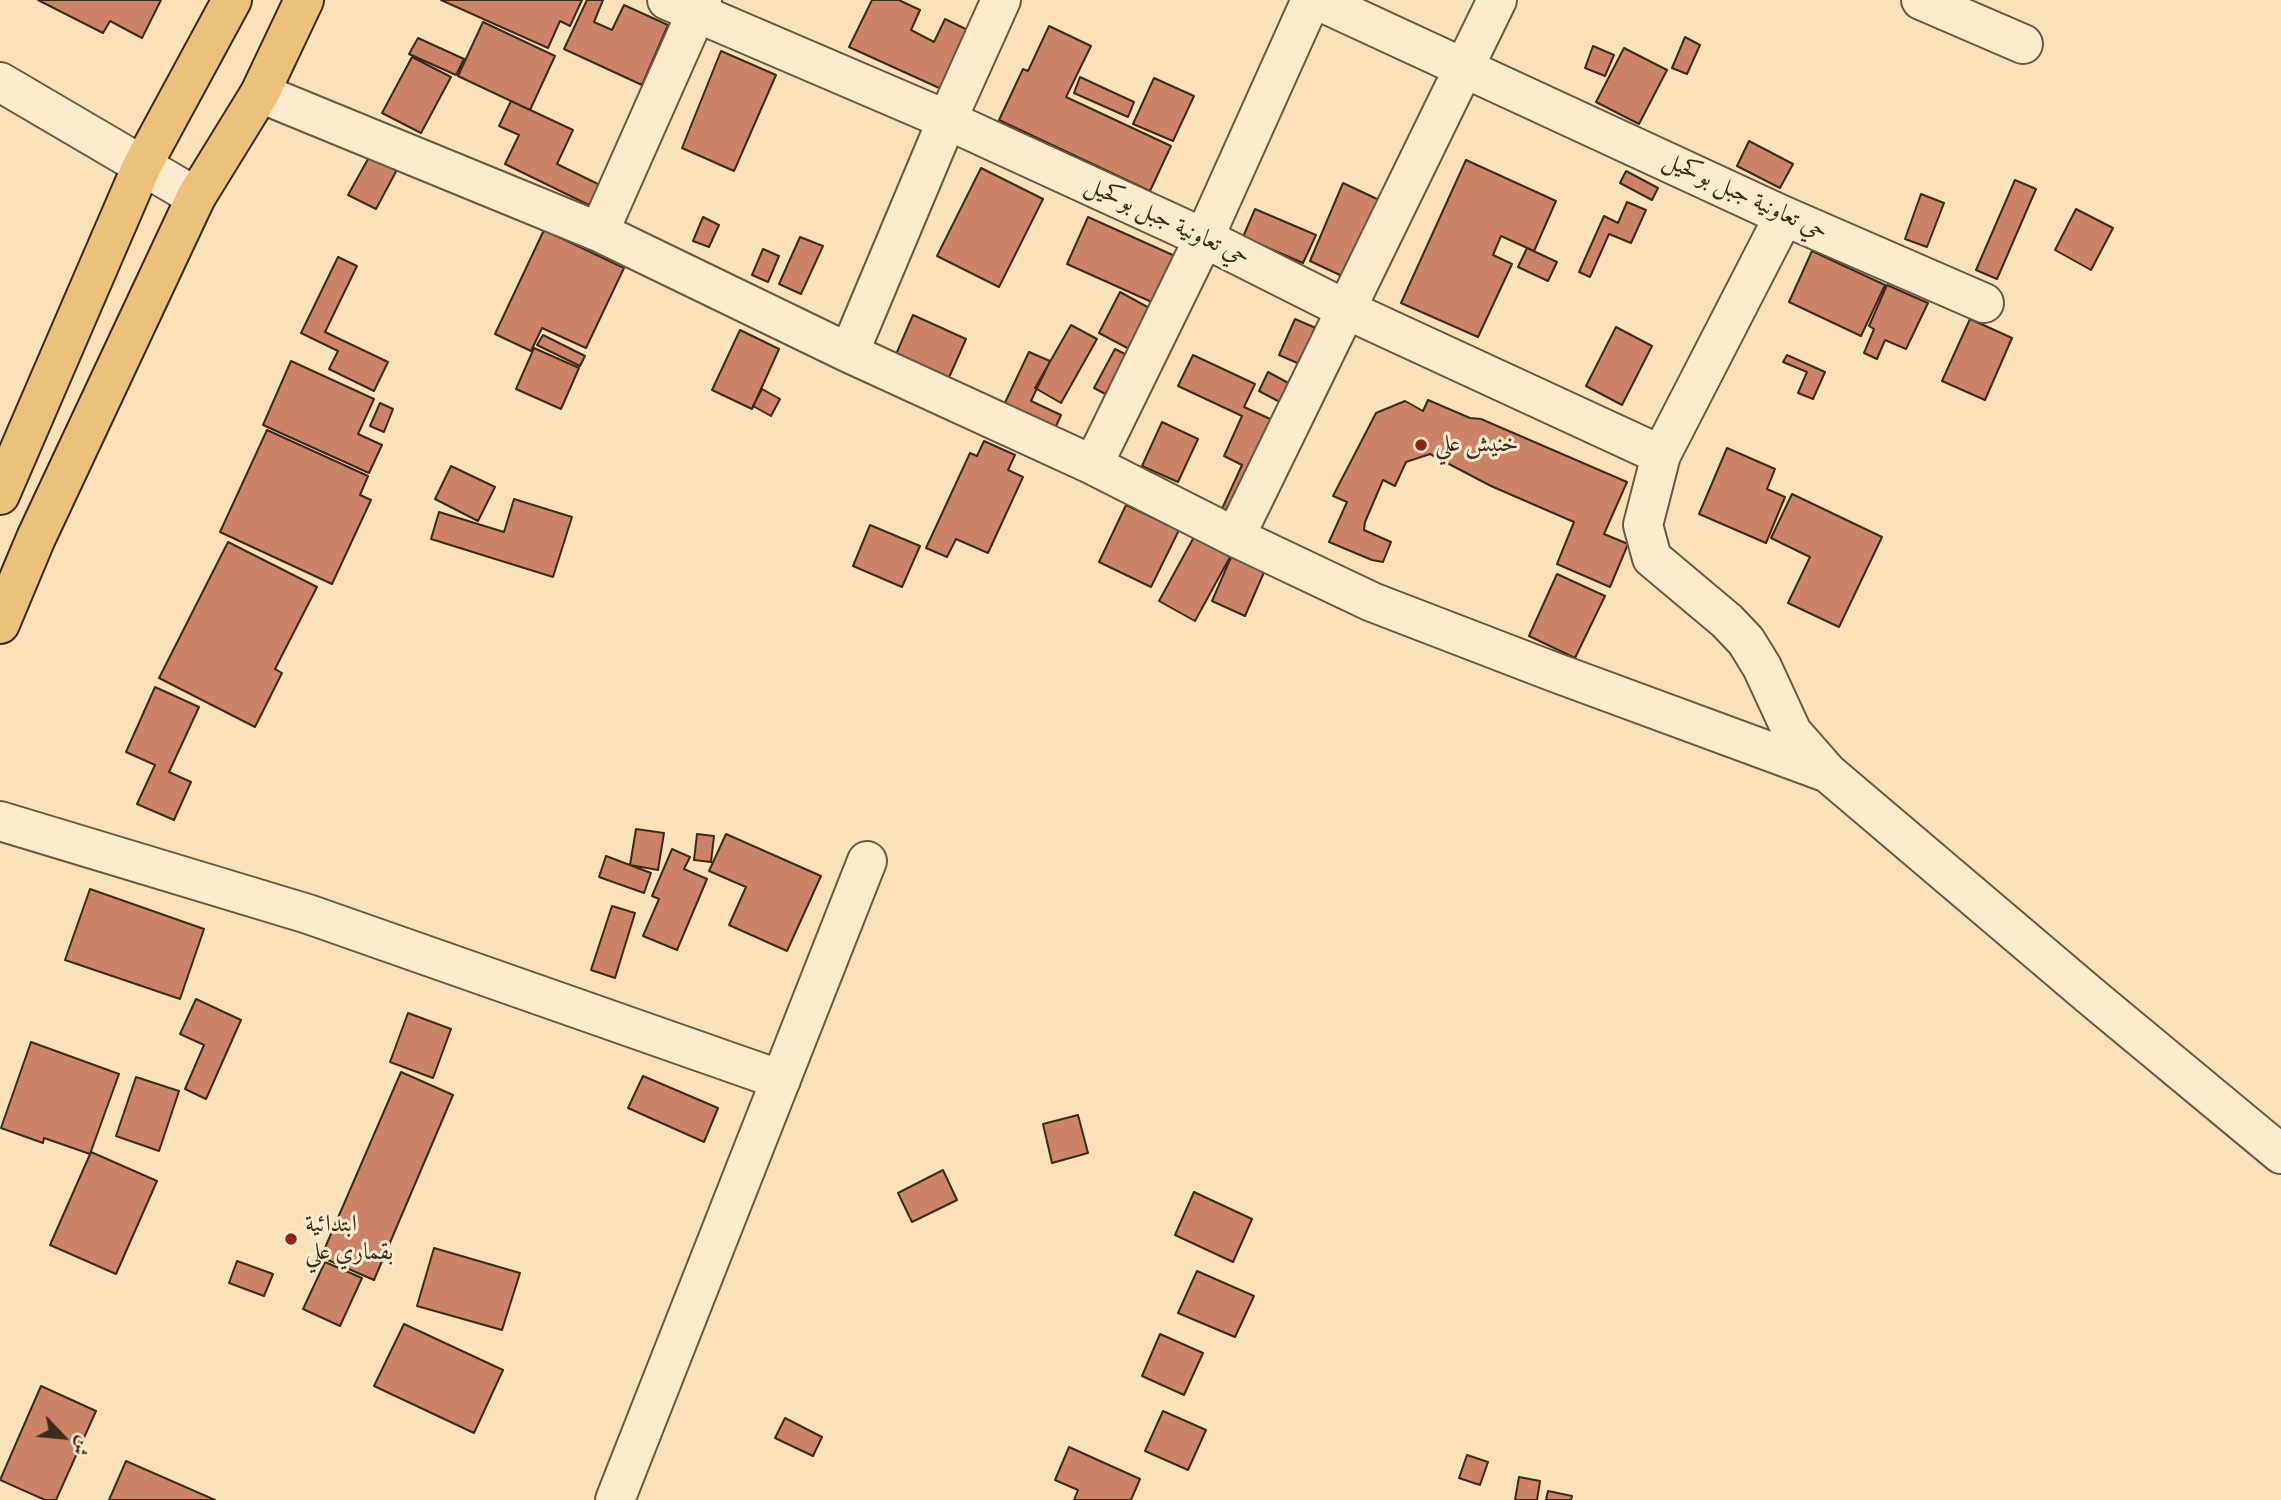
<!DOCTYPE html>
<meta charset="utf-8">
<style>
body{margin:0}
#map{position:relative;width:2281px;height:1500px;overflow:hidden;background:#f9e2b7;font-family:"Libre Bodoni",Amiri,serif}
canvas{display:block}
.north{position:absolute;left:28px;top:1402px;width:70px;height:70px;-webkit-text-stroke:5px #fbecd0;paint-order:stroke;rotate:116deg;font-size:19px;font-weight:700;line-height:28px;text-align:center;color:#3b2b1a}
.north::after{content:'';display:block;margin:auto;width:24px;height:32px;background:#3b2b1a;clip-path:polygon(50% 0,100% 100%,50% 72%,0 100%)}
</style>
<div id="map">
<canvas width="2281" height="1500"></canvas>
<div class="north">ش</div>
</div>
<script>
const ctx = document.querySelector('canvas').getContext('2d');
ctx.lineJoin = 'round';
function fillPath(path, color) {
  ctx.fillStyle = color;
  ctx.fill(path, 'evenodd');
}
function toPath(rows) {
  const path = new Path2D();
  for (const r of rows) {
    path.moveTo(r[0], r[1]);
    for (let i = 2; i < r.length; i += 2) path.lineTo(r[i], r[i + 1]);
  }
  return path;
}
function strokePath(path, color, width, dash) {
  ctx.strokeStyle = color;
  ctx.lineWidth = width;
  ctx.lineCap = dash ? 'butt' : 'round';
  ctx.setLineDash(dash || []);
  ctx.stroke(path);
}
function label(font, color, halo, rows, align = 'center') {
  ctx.font = font + ' "Libre Bodoni",Amiri,serif';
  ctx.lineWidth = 6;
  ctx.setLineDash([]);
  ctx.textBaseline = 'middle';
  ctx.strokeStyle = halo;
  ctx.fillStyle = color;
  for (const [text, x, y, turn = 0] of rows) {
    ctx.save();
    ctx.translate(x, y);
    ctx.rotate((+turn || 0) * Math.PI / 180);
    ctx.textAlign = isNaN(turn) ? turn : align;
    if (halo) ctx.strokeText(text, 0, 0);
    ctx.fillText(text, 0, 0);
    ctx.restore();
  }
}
const building = toPath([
 [38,0,161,0,142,38,110,21,103,33,38,0],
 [441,0,582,0,570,26,560,21,548,48,441,0],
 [587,0,603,0,594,22,612,30,624,5,668,25,642,85,564,49,587,0],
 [872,0,899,0,920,10,911,30,934,42,945,19,976,34,948,92,849,47,872,0],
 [483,22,555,56,530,110,458,76,483,22],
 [1049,26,1091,46,1066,97,1171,146,1150,191,999,120,1023,69,1028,71,1049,26],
 [1685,37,1700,45,1687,74,1672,68,1685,37],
 [418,38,464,59,456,75,409,54,418,38],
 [1593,46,1614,55,1605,76,1585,68,1593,46],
 [1624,48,1667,70,1639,124,1596,102,1624,48],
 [721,51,776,75,734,171,682,148,721,51],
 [412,57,451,77,421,133,382,113,412,57],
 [1080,77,1134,102,1128,117,1074,93,1080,77],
 [1154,78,1194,96,1173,141,1133,124,1154,78],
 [511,101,573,130,557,164,600,185,591,206,505,164,519,135,499,126,511,101],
 [1749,141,1793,164,1780,188,1737,166,1749,141],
 [373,150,400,164,376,209,348,195,373,150],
 [1466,160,1556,201,1534,251,1501,236,1493,255,1512,264,1478,337,1401,303,1466,160],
 [981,168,1043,199,999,287,937,256,981,168],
 [1626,171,1658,188,1652,200,1620,183,1626,171],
 [2015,180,2036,189,1997,279,1976,270,2015,180],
 [1343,183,1392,206,1357,283,1310,261,1343,183],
 [1921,194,1944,203,1927,247,1905,239,1921,194],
 [1627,202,1646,210,1631,243,1609,234,1590,277,1579,272,1604,216,1618,223,1627,202],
 [1255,209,1316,235,1303,263,1243,237,1255,209],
 [2076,209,2113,228,2091,270,2055,250,2076,209],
 [703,217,719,225,709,247,693,241,703,217],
 [1088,217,1195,265,1174,312,1067,264,1088,217],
 [544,230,624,268,586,348,542,328,531,351,495,334,544,230],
 [800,237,823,246,801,294,779,284,800,237],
 [1527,248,1557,262,1548,281,1518,267,1527,248],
 [763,249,779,256,768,282,752,275,763,249],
 [1812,251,1885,285,1861,336,1789,302,1812,251],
 [338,257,357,266,325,332,388,362,374,391,329,369,338,351,301,333,338,257],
 [1887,285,1928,303,1906,349,1885,340,1877,359,1864,353,1874,329,1869,326,1887,285],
 [1120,292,1173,321,1152,361,1099,333,1120,292],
 [913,315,966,339,947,382,894,359,913,315],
 [1295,319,1332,335,1316,371,1279,355,1295,319],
 [1970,319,2012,338,1985,400,1942,381,1970,319],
 [1071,325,1097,339,1061,403,1035,388,1071,325],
 [1616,327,1652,346,1622,405,1586,386,1616,327],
 [740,330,779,349,752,409,712,390,740,330],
 [543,335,585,356,580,366,537,345,543,335],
 [534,348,579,368,561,409,516,389,534,348],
 [1115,349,1147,365,1126,405,1094,388,1115,349],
 [1029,352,1050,361,1031,401,1061,415,1053,433,1002,409,1029,352],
 [1193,355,1255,384,1244,407,1290,428,1245,523,1221,511,1242,465,1224,456,1242,416,1178,386,1193,355],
 [1787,355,1825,372,1813,399,1798,393,1807,372,1783,362,1787,355],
 [291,361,374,399,358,434,382,445,369,473,263,425,291,361],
 [1268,372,1307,393,1297,411,1259,391,1268,372],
 [762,389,780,399,771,416,753,406,762,389],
 [1428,400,1470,418,1481,419,1627,482,1604,534,1628,544,1610,587,1557,564,1574,522,1491,486,1430,454,1406,462,1395,486,1383,480,1365,522,1364,530,1391,542,1383,562,1372,560,1329,542,1347,502,1333,496,1376,413,1405,401,1423,411,1428,400],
 [380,403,393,409,384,432,370,426,380,403],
 [1162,422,1198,439,1178,482,1142,466,1162,422],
 [267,430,368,476,360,495,371,500,332,584,220,532,267,430],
 [984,441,1015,455,1008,470,1023,477,988,553,956,539,947,557,926,548,970,453,977,456,984,441],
 [1727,448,1775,469,1767,489,1785,497,1766,543,1699,514,1727,448],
 [451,466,495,487,478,521,435,499,451,466],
 [1792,494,1882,537,1839,627,1788,603,1810,557,1771,538,1792,494],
 [514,499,572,517,553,577,431,539,439,512,504,532,514,499],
 [1126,505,1179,530,1151,587,1099,562,1126,505],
 [870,525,920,546,902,587,853,566,870,525],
 [1194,537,1230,557,1195,621,1159,601,1194,537],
 [228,542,317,587,275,669,282,673,255,727,159,678,228,542],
 [1232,555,1265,570,1245,616,1212,601,1232,555],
 [1557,574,1605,596,1575,658,1529,636,1557,574],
 [155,687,199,707,169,772,191,782,174,820,137,804,155,765,126,752,155,687],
 [636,829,664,833,658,870,630,865,636,829],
 [697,834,714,836,711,862,694,860,697,834],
 [726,834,821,876,787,951,729,925,746,887,709,871,726,834],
 [672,849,690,857,684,869,707,879,677,950,643,936,659,899,652,896,672,849],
 [606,856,651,873,644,893,599,877,606,856],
 [90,889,204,929,180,999,65,960,90,889],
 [612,906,635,913,615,978,591,970,612,906],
 [196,999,241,1020,206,1099,185,1089,204,1045,180,1034,196,999],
 [408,1013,451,1029,433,1078,390,1062,408,1013],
 [31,1042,119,1074,90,1154,44,1138,43,1143,1,1128,31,1042],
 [401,1072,453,1095,374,1280,321,1257,401,1072],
 [643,1076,718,1108,704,1142,628,1108,643,1076],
 [136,1077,179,1091,159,1151,116,1136,136,1077],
 [1078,1115,1088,1153,1052,1163,1043,1124,1078,1115],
 [91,1152,157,1181,116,1274,50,1245,91,1152],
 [943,1170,957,1200,912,1222,898,1193,943,1170],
 [1194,1192,1252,1219,1233,1262,1175,1235,1194,1192],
 [434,1248,520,1273,502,1330,417,1306,434,1248],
 [237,1261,273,1274,264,1296,229,1283,237,1261],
 [325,1262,362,1278,340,1326,303,1309,325,1262],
 [1197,1271,1254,1296,1235,1337,1178,1313,1197,1271],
 [404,1324,503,1370,474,1433,374,1386,404,1324],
 [1160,1334,1203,1353,1184,1395,1142,1376,1160,1334],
 [41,1386,96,1411,56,1500,45,1500,0,1480,41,1386],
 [1163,1411,1206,1430,1188,1470,1145,1451,1163,1411],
 [785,1418,822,1437,813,1456,775,1438,785,1418],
 [1069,1447,1140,1479,1131,1500,1074,1500,1078,1490,1055,1480,1069,1447],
 [1467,1455,1488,1462,1480,1485,1459,1478,1467,1455],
 [126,1461,215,1500,109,1500,126,1461],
 [1519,1477,1540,1481,1537,1500,1515,1500,1519,1477],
 [1548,1491,1572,1496,1571,1500,1546,1500,1548,1491]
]);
const street = toPath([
 [667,0,947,120,1204,238,1345,309,1661,455],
 [1317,0,1784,216,1984,303],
 [1921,0,2023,44],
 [0,82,196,197],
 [260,93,599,232,849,353,1093,465,1235,537,1372,602,1554,672,1828,773],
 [1784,216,1661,455,1643,525,1652,558,1727,621,1746,641,1762,667,1792,732,1828,773,2093,998,2281,1154],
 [599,232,702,0],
 [849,353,947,120,1001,0],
 [1093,465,1204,238,1311,0],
 [1235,537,1497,0],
 [0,821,308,914,781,1080],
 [615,1500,867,861]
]);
const primary = toPath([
 [0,495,142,166,232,0],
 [0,624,36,538,196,197,260,93,304,0]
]);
const markers = [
 [1421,445,7,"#8f2418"],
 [291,1239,7,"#8f2418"]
];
const streetNames = [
 ["حي تعاونية جبل بوكحيل",1745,197,25],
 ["حي تعاونية جبل بوكحيل",1167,222,25]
];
const poiNames = [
 ["خنيش علي",1435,445],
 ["ابتدائية",305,1225],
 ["بقماري علي",305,1253]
];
fillPath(building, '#cd8366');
strokePath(building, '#3b2b1a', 2);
strokePath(street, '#6a5941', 42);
strokePath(primary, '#3b2b1a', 42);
strokePath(street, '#fbecd0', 38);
strokePath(primary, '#ecc17c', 38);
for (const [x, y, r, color] of markers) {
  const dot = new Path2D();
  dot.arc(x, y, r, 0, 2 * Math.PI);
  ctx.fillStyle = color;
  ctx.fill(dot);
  strokePath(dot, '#fbecd0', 2.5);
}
label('24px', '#3b2b1a', '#fbecd0', streetNames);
label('24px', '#3b2b1a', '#fbecd0', poiNames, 'left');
</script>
